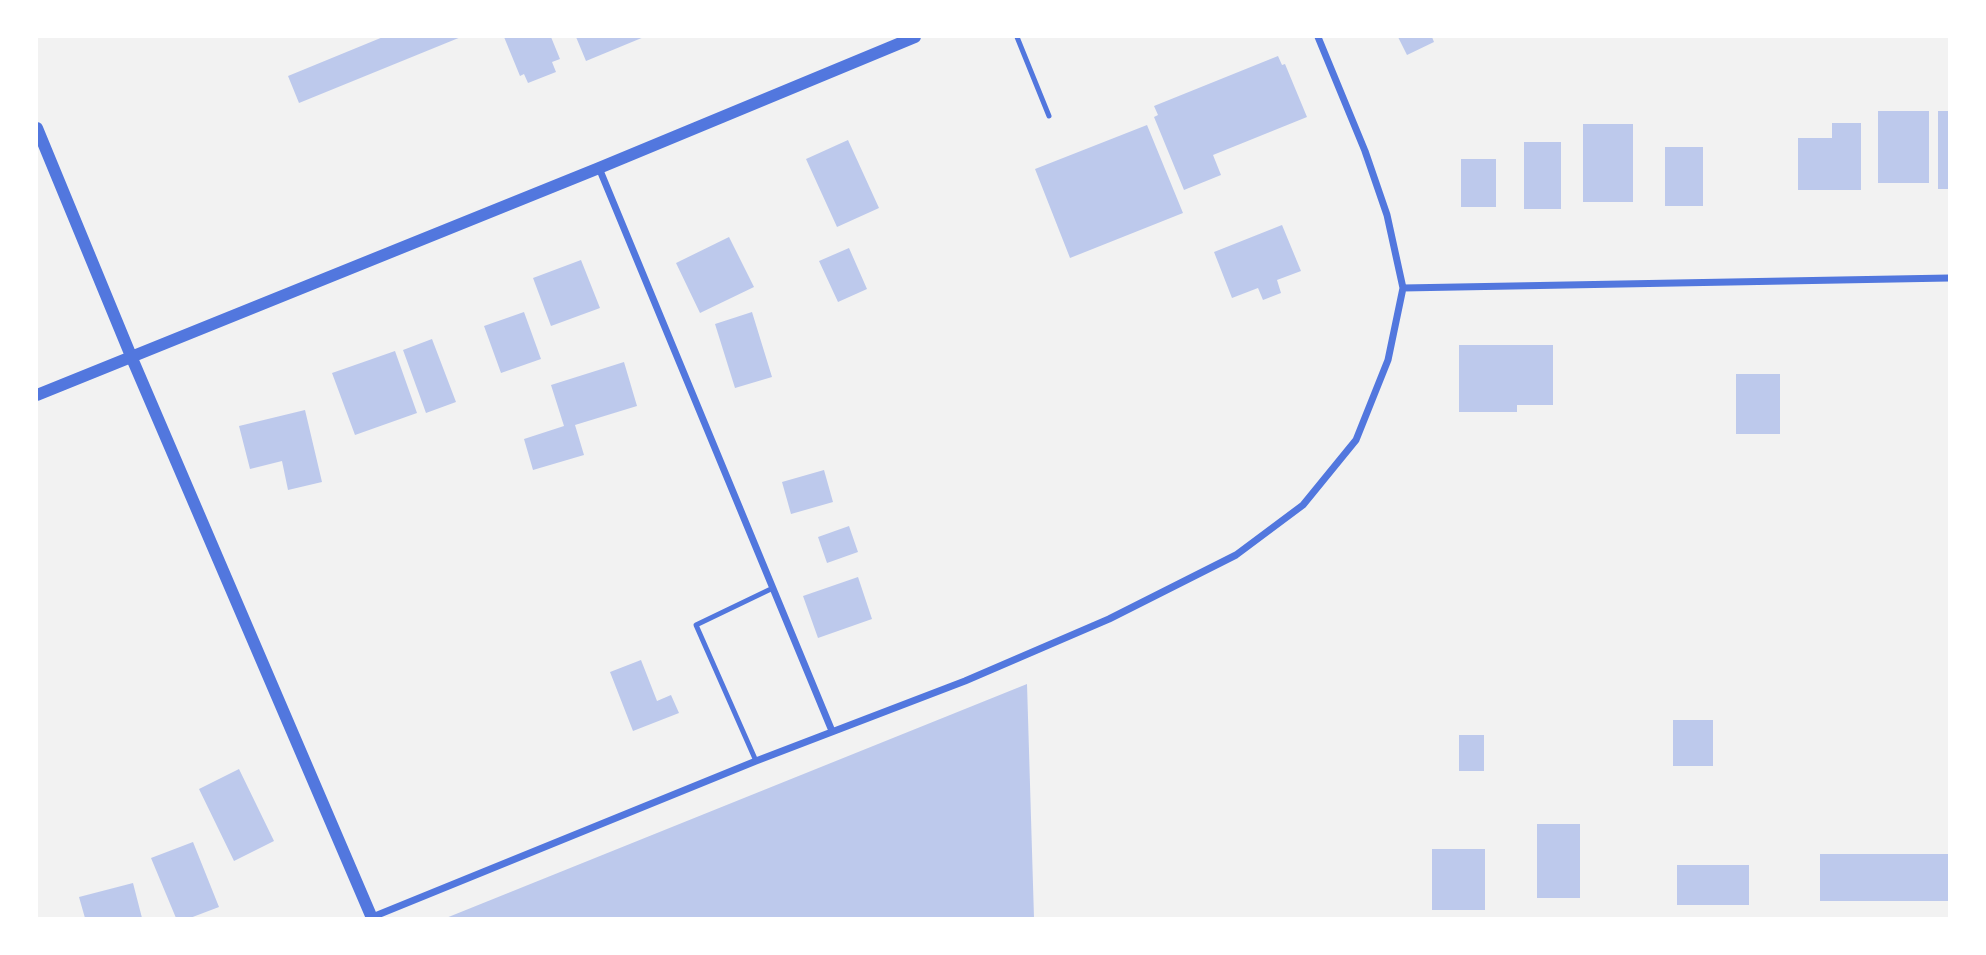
<!DOCTYPE html>
<style>
body{margin:0}
#map{position:relative;width:1986px;height:955px;overflow:hidden;background:#f2f2f2;font-family:Inter,sans-serif}
canvas{display:block}
.frame{position:absolute;inset:0;border:38px solid #fff;pointer-events:none}
</style>
<div id="map">
<canvas width="1986" height="955"></canvas>
<div class="frame"></div>
</div>
<script>
const ctx = document.querySelector('canvas').getContext('2d');
ctx.lineJoin = 'round';
function fillPath(path, color) {
  ctx.fillStyle = color;
  ctx.fill(path, 'evenodd');
}
function toPath(rows) {
  const path = new Path2D();
  for (const r of rows) {
    path.moveTo(r[0], r[1]);
    for (let i = 2; i < r.length; i += 2) path.lineTo(r[i], r[i + 1]);
  }
  return path;
}
function strokePath(path, color, width, dash) {
  ctx.strokeStyle = color;
  ctx.lineWidth = width;
  ctx.lineCap = dash ? 'butt' : 'round';
  ctx.setLineDash(dash || []);
  ctx.stroke(path);
}
const building = toPath([
 [383,37,461,37,299,103,288,76],
 [504,37,551,37,560,59,552,62,556,72,528,83,524,74,520,76],
 [576,37,644,37,586,61],
 [1398,37,1432,37,1434,42,1407,55],
 [1278,56,1282,65,1285,64,1307,117,1213,155,1221,175,1184,190,1154,117,1158,115,1154,106],
 [1878,111,1929,111,1929,183,1878,183],
 [1938,111,1949,111,1949,189,1938,189],
 [1832,123,1861,123,1861,190,1798,190,1798,138,1832,138],
 [1583,124,1633,124,1633,202,1583,202],
 [1147,125,1183,213,1070,258,1035,169],
 [848,140,879,208,837,227,806,159],
 [1524,142,1561,142,1561,209,1524,209],
 [1665,147,1703,147,1703,206,1665,206],
 [1461,159,1496,159,1496,207,1461,207],
 [1282,225,1301,271,1277,280,1281,293,1263,300,1258,288,1232,298,1214,252],
 [729,237,754,287,700,313,676,263],
 [849,248,867,289,838,302,819,261],
 [581,260,600,308,551,326,533,278],
 [524,312,541,359,501,373,484,326],
 [752,312,772,377,735,388,715,324],
 [432,339,456,402,426,413,403,350],
 [1459,345,1553,345,1553,405,1517,405,1517,412,1459,412],
 [395,351,417,413,355,435,332,373],
 [624,362,637,406,575,425,584,455,533,470,524,439,564,426,551,385],
 [1736,374,1780,374,1780,434,1736,434],
 [305,410,322,482,288,490,282,461,250,469,239,426],
 [824,470,833,502,791,514,782,482],
 [849,526,858,552,827,563,818,537],
 [858,577,872,619,818,638,803,596],
 [641,660,657,701,671,695,679,713,633,731,610,672],
 [1027,684,1034,918,446,918],
 [1673,720,1713,720,1713,766,1673,766],
 [1459,735,1484,735,1484,771,1459,771],
 [239,769,274,841,234,861,199,789],
 [1537,824,1580,824,1580,898,1537,898],
 [193,842,219,907,190,918,176,918,151,858],
 [1432,849,1485,849,1485,910,1432,910],
 [1820,854,1949,854,1949,901,1820,901],
 [1677,865,1749,865,1749,905,1677,905],
 [133,883,142,918,85,918,79,897]
]);
const service = toPath([
 [1017,37,1049,116],
 [756,761,696,625,773,588]
]);
const minor = toPath([
 [599,168,832,731],
 [1403,288,1949,278],
 [370,918,756,761,965,681,1109,619,1236,555,1303,505,1356,440,1388,360,1403,288,1387,215,1365,151,1318,37]
]);
const tertiary = toPath([
 [37,128,131,356,372,918],
 [37,395,599,168,915,37]
]);
fillPath(building, '#bdc9ec');
strokePath(service, '#5277de', 5);
strokePath(minor, '#5277de', 7);
strokePath(tertiary, '#5277de', 12);
</script>
